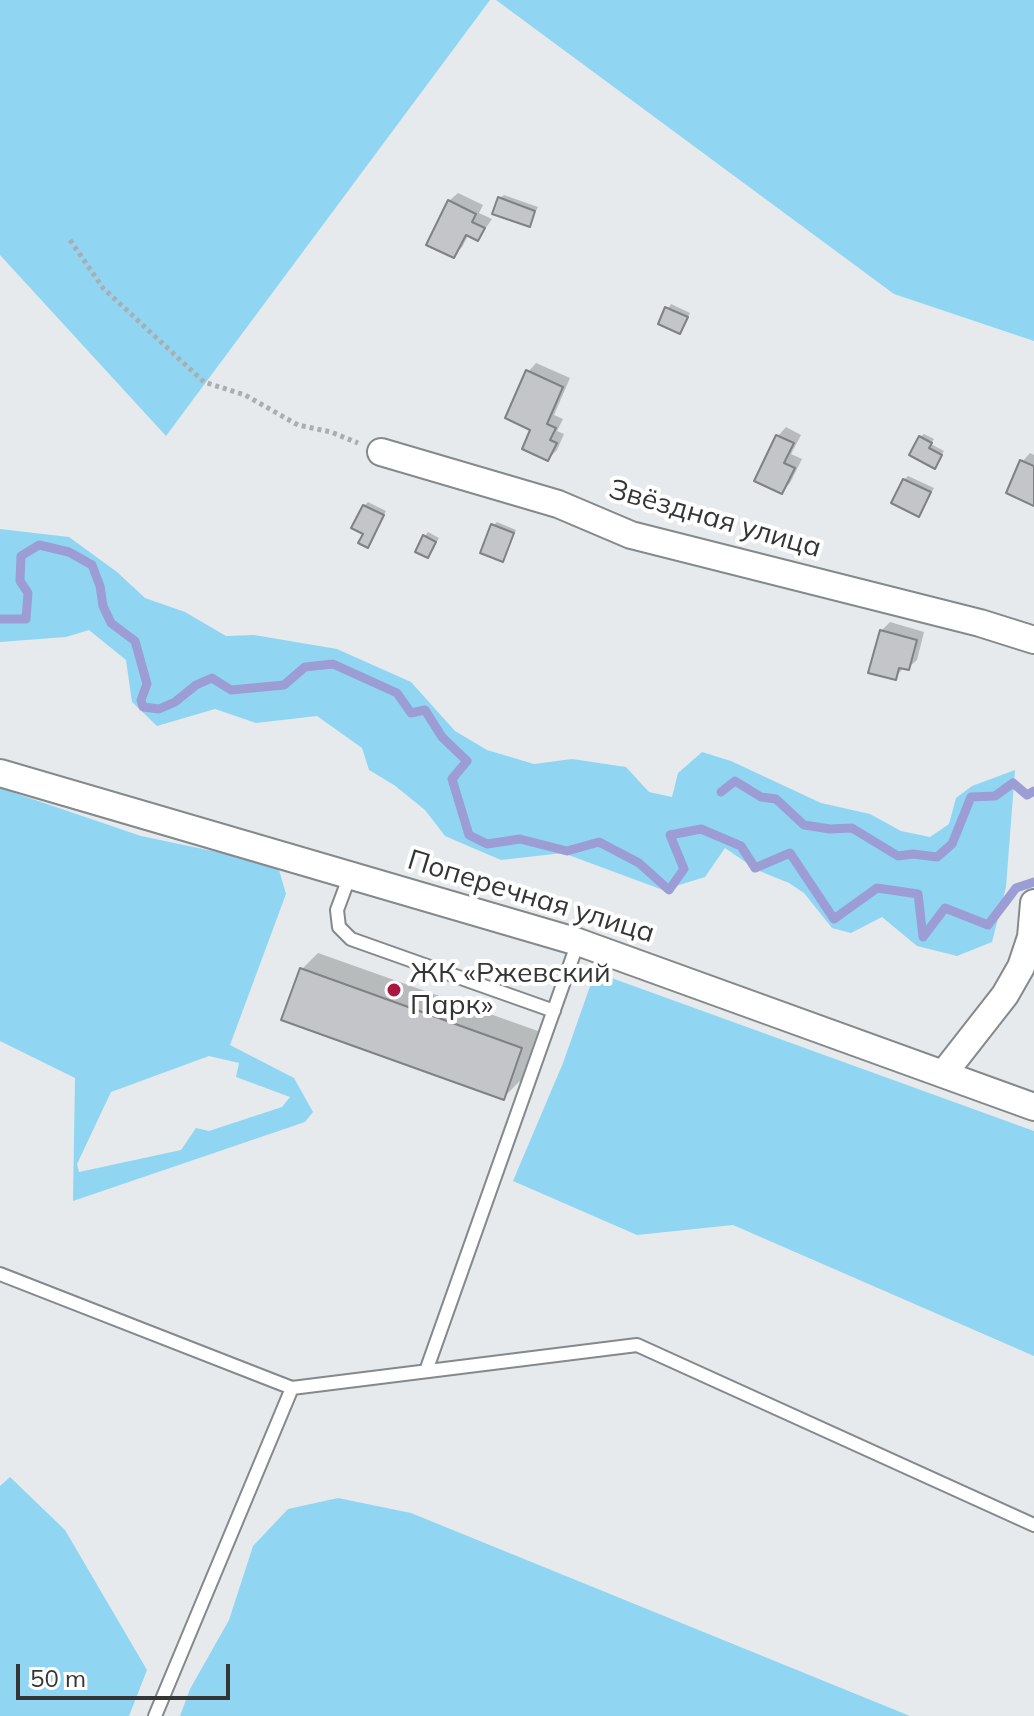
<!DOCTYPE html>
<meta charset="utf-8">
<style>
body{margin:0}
#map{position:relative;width:1034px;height:1716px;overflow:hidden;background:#e6eaec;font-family:Mulish,sans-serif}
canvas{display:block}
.scale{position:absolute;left:16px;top:1664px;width:214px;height:36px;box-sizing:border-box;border:4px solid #343636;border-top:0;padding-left:10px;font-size:24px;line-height:28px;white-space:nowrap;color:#343636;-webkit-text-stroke:6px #fff;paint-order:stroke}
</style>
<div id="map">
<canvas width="1034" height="1716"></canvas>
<div class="scale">50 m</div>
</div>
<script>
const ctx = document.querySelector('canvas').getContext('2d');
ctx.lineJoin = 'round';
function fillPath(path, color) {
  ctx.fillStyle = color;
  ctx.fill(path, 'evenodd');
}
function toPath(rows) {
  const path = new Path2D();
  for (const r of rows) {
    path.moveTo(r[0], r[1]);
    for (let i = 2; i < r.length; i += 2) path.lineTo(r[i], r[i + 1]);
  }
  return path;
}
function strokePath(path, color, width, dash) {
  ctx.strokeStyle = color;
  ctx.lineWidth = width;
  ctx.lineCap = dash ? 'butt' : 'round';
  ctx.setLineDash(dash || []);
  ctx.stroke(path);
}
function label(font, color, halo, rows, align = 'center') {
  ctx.font = font + ' Mulish,sans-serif';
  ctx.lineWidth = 8;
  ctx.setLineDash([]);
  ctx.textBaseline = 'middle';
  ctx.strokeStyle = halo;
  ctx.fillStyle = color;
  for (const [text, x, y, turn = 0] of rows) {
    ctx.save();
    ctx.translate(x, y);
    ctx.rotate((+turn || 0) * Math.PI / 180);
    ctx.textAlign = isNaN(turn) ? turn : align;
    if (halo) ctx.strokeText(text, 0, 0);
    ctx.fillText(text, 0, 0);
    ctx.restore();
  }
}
const green = toPath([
 [0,0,490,0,166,436,0,255],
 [496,0,1034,0,1034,341,894,294],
 [0,529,69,537,117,572,145,598,185,612,226,636,254,635,337,649,411,682,455,731,487,750,534,764,572,759,626,767,649,792,672,797,678,773,702,752,731,761,821,803,870,814,901,831,930,837,949,824,956,798,972,786,1015,770,1006,887,992,942,957,956,917,946,882,917,851,933,832,928,804,893,789,883,757,870,725,848,705,877,663,890,563,853,501,860,445,836,425,810,394,785,369,770,362,748,317,716,256,723,215,709,157,726,132,702,126,660,89,630,66,637,0,642],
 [0,788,141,836,265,862,279,870,286,894,230,1045,294,1078,313,1112,305,1122,73,1201,75,1078,0,1041],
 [209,1056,239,1063,236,1077,290,1097,282,1107,209,1131,196,1128,181,1150,79,1172,77,1164,111,1092],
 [595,972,1034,1131,1034,1356,733,1225,637,1235,513,1181,563,1063],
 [10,1477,65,1530,147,1670,129,1716,0,1716,0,1486],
 [338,1498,411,1513,910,1716,180,1716,190,1689,229,1620,253,1546,288,1509]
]);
const shadow = toPath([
 [458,193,483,205,479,213,492,219,478,239,469,234,462,247,454,256,449,201],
 [504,195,538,207,529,225,500,198],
 [671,304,690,313,680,332,660,323],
 [536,363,570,378,554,415,563,419,557,431,564,434,557,450,548,459,533,429,528,372],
 [786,427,801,435,791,454,802,459,790,483,782,491,778,436],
 [924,434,934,439,931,444,944,451,935,466,920,437],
 [1030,453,1034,455,1034,503,1022,462],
 [908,476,934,488,919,514,904,480],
 [368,502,386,511,367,546,364,506],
 [497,522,516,530,502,559,493,526],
 [428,532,439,538,428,556,425,536],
 [890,622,924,632,917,660,908,668,904,667,895,678,881,631],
 [318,953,538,1031,521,1080,504,1097,301,970]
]);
const stream = toPath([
 [0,619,26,619,28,593,20,581,21,556,39,545,69,552,92,565,100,586,103,606,111,623,135,641,147,684,141,700,143,707,159,709,175,702,196,685,212,678,231,690,284,685,305,667,333,664,397,693,411,713,425,710,442,737,467,761,452,779,469,835,487,844,520,839,567,851,599,842,639,863,669,890,684,869,670,835,701,829,741,846,755,868,790,853,834,919,877,888,918,894,923,937,945,908,988,925,1016,888,1034,882],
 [721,792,735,781,761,797,776,799,804,825,830,829,852,828,898,856,913,854,937,857,952,844,971,797,995,796,1013,783,1027,795,1034,791]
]);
const building = toPath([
 [498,197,535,211,530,227,492,214,498,197],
 [448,200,476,214,472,222,485,228,478,241,466,235,454,258,426,245,448,200],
 [665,307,688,317,680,334,658,324,665,307],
 [526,370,563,387,547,424,556,428,550,440,557,443,548,461,522,449,530,430,505,418,526,370],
 [776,435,794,443,784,463,795,468,782,494,754,481,776,435],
 [919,436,932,443,929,448,942,455,935,469,909,455,919,436],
 [1020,460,1034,466,1034,506,1006,493,1020,460],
 [903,479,931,492,919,517,891,503,903,479],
 [363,505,384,515,368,548,358,543,363,534,351,528,363,505],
 [491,524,514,533,503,562,480,553,491,524],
 [423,535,436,542,428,558,415,552,423,535],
 [880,630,917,640,909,670,899,668,896,680,868,673,880,630],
 [300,968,522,1048,504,1100,281,1020,300,968]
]);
const path = toPath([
 [70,240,103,288,204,382,245,395,298,425,331,432,358,443]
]);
const lane = toPath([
 [350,875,337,910,339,927,351,939,554,1011],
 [0,1274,292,1388,637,1345,1034,1525],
 [426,1371,578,942],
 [155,1716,292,1388]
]);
const street = toPath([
 [381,452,558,504,631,535,980,623,1034,640],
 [0,773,578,942,1034,1107],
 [944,1073,1005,995,1021,967,1031,937,1034,903]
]);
const markers = [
 [394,990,8,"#ab1741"]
];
const streetNames = [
 ["Звёздная улица",715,519,16],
 ["Поперечная улица",531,897,17]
];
const poiNames = [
 ["ЖК «Ржевский",410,974],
 ["Парк»",410,1006]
];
fillPath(green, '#90d6f3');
fillPath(shadow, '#0003');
strokePath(stream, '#9d9dd6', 9);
fillPath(building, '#c3c5c8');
strokePath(building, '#7f8184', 2);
strokePath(lane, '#85898b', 16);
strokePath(street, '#85898b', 30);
strokePath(path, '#abaeb0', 5, [4, 4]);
strokePath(lane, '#fff', 12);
strokePath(street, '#fff', 26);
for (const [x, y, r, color] of markers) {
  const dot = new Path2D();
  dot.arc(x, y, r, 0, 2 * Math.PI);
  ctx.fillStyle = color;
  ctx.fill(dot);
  strokePath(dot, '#fff', 3);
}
label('28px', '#343636', '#fff', streetNames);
label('28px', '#343636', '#fff', poiNames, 'left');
</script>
